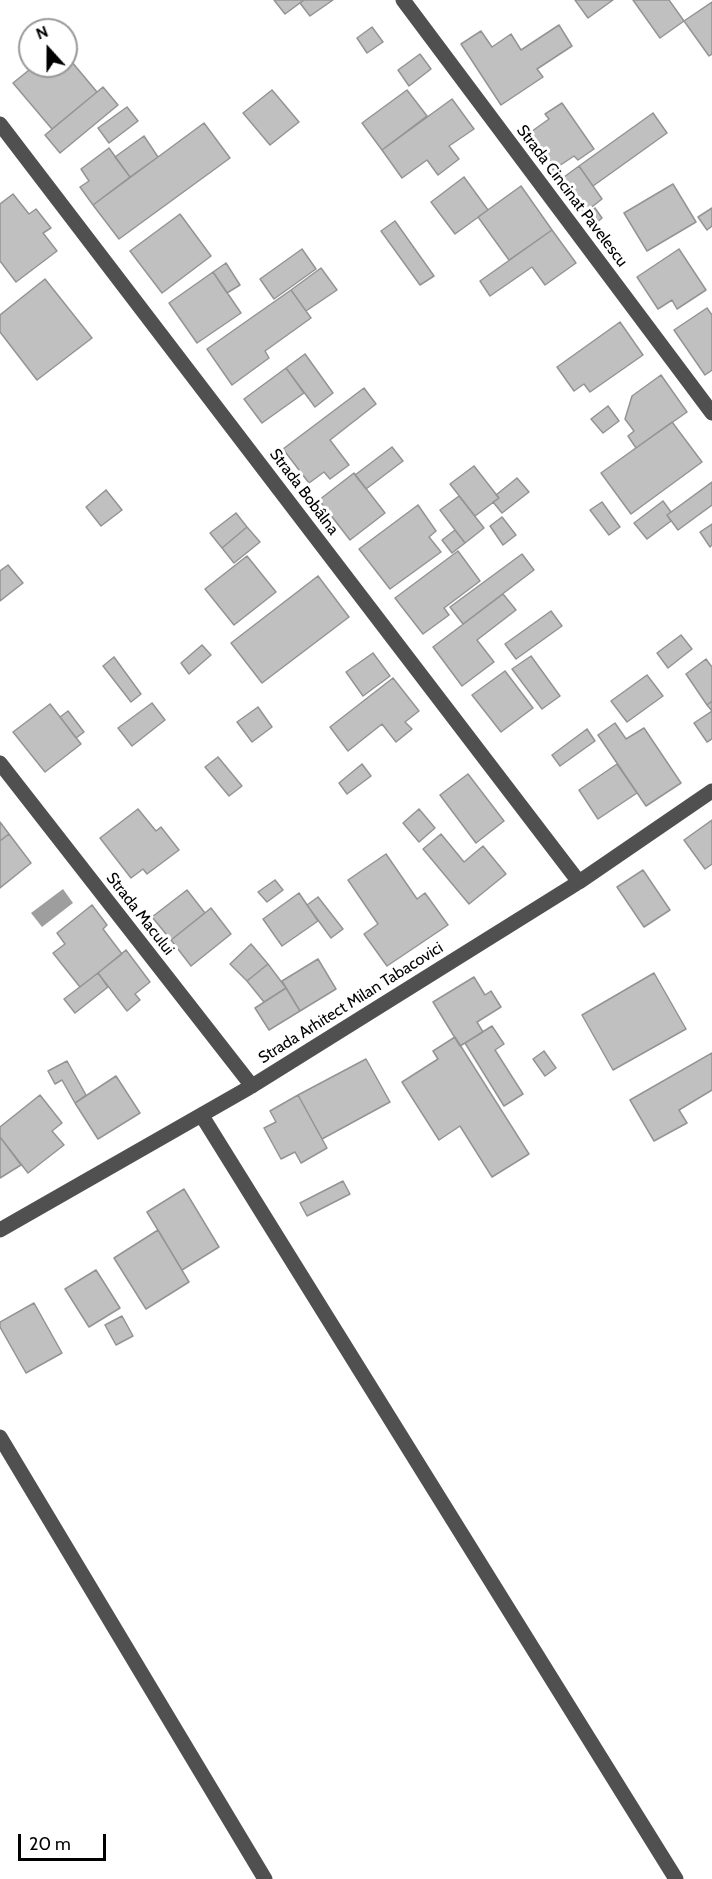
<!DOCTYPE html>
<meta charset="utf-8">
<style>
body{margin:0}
#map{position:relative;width:712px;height:1879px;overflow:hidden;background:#fff;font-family:Cabin,sans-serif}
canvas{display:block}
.north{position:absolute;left:18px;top:18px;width:60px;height:60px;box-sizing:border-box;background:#fff;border:2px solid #999;border-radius:50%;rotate:339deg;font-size:16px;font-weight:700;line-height:24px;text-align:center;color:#000}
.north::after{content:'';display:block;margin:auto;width:21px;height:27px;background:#000;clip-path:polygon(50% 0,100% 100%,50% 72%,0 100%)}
.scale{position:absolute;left:18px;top:1834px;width:88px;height:27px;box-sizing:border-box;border:3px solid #000;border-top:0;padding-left:8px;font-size:18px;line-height:21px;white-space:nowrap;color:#000;-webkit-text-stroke:4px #fff;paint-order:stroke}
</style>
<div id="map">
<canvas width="712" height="1879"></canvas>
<div class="north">N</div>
<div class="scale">20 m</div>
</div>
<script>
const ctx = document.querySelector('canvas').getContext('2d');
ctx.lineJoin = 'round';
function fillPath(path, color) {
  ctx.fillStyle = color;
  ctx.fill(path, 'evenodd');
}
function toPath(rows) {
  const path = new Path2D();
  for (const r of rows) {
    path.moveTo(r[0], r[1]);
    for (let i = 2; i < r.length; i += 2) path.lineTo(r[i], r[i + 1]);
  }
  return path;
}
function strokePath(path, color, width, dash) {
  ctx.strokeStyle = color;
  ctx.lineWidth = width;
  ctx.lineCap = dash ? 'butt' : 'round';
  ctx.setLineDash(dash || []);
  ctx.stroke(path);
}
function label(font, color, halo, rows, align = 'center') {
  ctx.font = font + ' Cabin,sans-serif';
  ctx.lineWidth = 6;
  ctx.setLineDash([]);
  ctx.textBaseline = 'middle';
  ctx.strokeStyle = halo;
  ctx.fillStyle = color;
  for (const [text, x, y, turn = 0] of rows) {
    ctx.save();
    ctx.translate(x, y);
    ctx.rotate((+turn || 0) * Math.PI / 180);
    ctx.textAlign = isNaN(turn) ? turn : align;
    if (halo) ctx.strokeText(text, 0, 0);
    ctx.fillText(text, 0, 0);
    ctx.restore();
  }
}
const water = toPath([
 [63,889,73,903,42,927,31,913]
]);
const building = toPath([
 [274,0,304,0,285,14,274,0],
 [304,0,333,0,310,16,300,3,304,0],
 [575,0,613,0,588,18,575,0],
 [633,0,669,0,684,21,660,38,633,0],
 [712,2,712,54,709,56,684,21,712,2],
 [559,25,572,46,537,69,543,77,501,105,461,44,481,31,492,47,511,34,521,50,559,25],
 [372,27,383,42,367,53,357,38,372,27],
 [420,54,431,69,409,86,398,70,420,54],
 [66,55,97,92,52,129,13,83,34,66,66,66,66,55],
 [103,87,118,105,60,153,45,135,103,87],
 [272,90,299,122,270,145,243,113,272,90],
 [407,90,427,116,382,150,362,123,407,90],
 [452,99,474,129,449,146,459,159,438,175,427,160,402,178,382,150,452,99],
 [562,103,594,149,578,160,574,156,553,170,528,134,549,119,545,114,562,103],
 [127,107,138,121,109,143,98,128,127,107],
 [653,113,667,133,593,186,579,166,653,113],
 [204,123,230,158,119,239,93,205,204,123],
 [144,136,158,157,130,177,115,157,144,136],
 [109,148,130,177,93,205,80,187,89,181,81,169,109,148],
 [579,166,602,199,584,213,560,180,579,166],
 [464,177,488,210,455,234,431,202,464,177],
 [673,184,696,222,647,251,624,213,673,184],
 [521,186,552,230,509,260,478,217,521,186],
 [13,194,29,214,36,209,51,228,43,233,57,251,16,282,0,261,0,204,13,194],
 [595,208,602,218,594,225,586,215,595,208],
 [712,208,712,226,707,230,698,217,712,208],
 [180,214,211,256,162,293,130,251,180,214],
 [395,221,434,276,420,285,381,231,395,221],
 [552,230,576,263,545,285,532,267,490,296,480,281,552,230],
 [302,249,316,269,274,299,260,279,302,249],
 [679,249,706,290,677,309,672,300,658,309,637,277,679,249],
 [226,263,240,285,227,293,213,272,226,263],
 [321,268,337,290,306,311,291,290,321,268],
 [213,272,241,313,197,343,169,303,213,272],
 [45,279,92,338,37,380,0,332,0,315,45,279],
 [291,290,311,318,265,351,269,358,232,385,207,349,291,290],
 [707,308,712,315,712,370,705,375,674,330,707,308],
 [620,322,643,355,590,392,584,384,574,391,557,367,620,322],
 [305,354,333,393,315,407,286,368,305,354],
 [286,368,304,393,262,423,244,399,286,368],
 [661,375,687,412,636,448,628,436,634,431,625,419,632,396,661,375],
 [364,388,376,404,330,440,349,465,330,479,324,472,309,483,283,449,364,388],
 [608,406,619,421,603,433,591,419,608,406],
 [672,422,702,462,631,514,601,473,672,422],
 [392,447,403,461,366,489,355,475,392,447],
 [474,466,499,498,475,516,450,484,474,466],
 [354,473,385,513,350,540,319,500,354,473],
 [517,478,529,492,502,513,493,502,499,498,496,495,517,478],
 [712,482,712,505,678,530,667,515,712,482],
 [106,490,122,510,101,526,86,507,106,490],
 [459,496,484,528,465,543,440,510,459,496],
 [663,501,671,512,667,515,671,521,647,539,634,523,663,501],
 [602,502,620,527,609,535,590,510,602,502],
 [418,505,436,531,429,537,441,552,390,589,359,549,418,505],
 [236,513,247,527,222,548,210,533,236,513],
 [502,517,516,535,503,545,490,526,502,517],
 [712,524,712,545,710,547,700,532,712,524],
 [247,527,260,542,234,563,222,548,247,527],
 [455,530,465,543,452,553,442,540,455,530],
 [458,551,480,581,444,608,449,615,423,634,395,598,458,551],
 [522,554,534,570,463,624,450,607,522,554],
 [247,556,276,592,234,625,205,589,247,556],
 [8,565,23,583,0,601,0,571,8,565],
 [318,576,349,617,262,683,231,643,318,576],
 [503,594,516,610,477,640,494,662,462,686,433,647,503,594],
 [551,611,562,626,516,659,505,644,551,611],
 [681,635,692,649,668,668,657,653,681,635],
 [202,645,211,655,189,674,181,663,202,645],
 [373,653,390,676,363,696,346,672,373,653],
 [531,656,560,696,542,709,512,669,531,656],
 [114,657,141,694,131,702,103,666,114,657],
 [706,659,712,667,712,701,707,705,686,674,706,659],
 [505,671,533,708,501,732,472,695,505,671],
 [647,675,663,696,627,722,611,701,647,675],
 [393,678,419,711,405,722,412,729,396,742,382,724,348,751,330,727,393,678],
 [712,701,712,739,707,742,694,723,712,711,707,705,712,701],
 [152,703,165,720,132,746,118,728,152,703],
 [50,704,81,744,45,772,13,732,50,704],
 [258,707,272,727,252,742,237,722,258,707],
 [68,711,84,732,76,738,60,717,68,711],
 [615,723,626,739,644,728,681,783,646,806,598,735,615,723],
 [587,729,595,741,560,766,552,755,587,729],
 [218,757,242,786,229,796,205,767,218,757],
 [362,764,371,776,347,794,339,783,362,764],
 [617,764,637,793,598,819,579,790,617,764],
 [468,774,504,821,476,843,440,795,468,774],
 [138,809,156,831,161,827,179,850,147,874,143,869,131,878,100,838,138,809],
 [419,809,435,828,419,842,403,823,419,809],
 [712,820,712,864,705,869,684,840,712,820],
 [0,822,9,834,0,841,0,822],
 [9,834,31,863,0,888,0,841,9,834],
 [441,834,464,862,483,846,506,874,469,904,423,849,441,834],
 [386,854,417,899,425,893,448,925,387,966,364,934,378,924,348,880,386,854],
 [643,870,670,910,644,927,617,887,643,870],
 [275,880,283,890,267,902,258,892,275,880],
 [187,890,205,913,171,940,152,917,187,890],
 [299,893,318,921,282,946,263,919,299,893],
 [318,897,343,929,331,938,307,905,318,897],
 [92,905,107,925,103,929,122,954,80,987,53,953,65,944,57,933,92,905],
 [211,908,231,934,191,966,171,940,211,908],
 [251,944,268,964,247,981,230,964,251,944],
 [126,950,150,982,135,994,140,1000,127,1011,98,973,126,950],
 [318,959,336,989,300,1011,282,981,318,959],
 [268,964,286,988,264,1002,247,981,268,964],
 [98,973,108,987,75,1013,64,999,98,973],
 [654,973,686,1029,613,1070,582,1015,654,973],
 [474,977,485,995,491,991,501,1007,477,1022,483,1032,460,1046,433,1002,474,977],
 [286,988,300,1011,269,1030,255,1008,286,988],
 [492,1026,504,1044,495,1050,523,1094,504,1106,465,1043,492,1026],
 [455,1037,529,1154,492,1177,460,1126,439,1140,402,1082,438,1059,433,1051,455,1037],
 [544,1051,556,1068,545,1076,533,1059,544,1051],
 [712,1053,712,1090,679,1110,687,1123,654,1141,630,1100,712,1053],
 [366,1059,390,1102,322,1139,298,1095,366,1059],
 [67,1061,86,1095,75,1103,62,1080,55,1084,48,1071,67,1061],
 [116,1076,140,1113,98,1139,75,1103,116,1076],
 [40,1095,62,1123,52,1131,64,1145,28,1173,0,1137,0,1127,40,1095],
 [298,1095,327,1148,301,1163,295,1152,281,1159,264,1128,276,1122,270,1111,298,1095],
 [0,1137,21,1165,0,1178,0,1137],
 [343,1181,350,1194,307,1216,300,1203,343,1181],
 [184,1189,219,1247,182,1270,147,1212,184,1189],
 [158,1230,189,1282,146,1309,114,1258,158,1230],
 [96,1270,120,1308,89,1327,65,1289,96,1270],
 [34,1303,62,1353,26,1373,0,1327,0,1322,34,1303],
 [122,1316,133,1336,116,1345,105,1325,122,1316]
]);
const minor = toPath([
 [403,0,712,413],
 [0,124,579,882],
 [0,763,252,1086],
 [202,1116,676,1879],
 [0,1230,252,1086,579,882,712,791],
 [0,1437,265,1879]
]);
const streetNames = [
 ["Strada Cincinat Pavelescu",572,196,53],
 ["Strada Bobâlna",304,492,53],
 ["Strada Macului",140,914,52],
 ["Strada Arhitect Milan Tabacovici",351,1003,-32]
];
fillPath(water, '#9e9e9e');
fillPath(building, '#c0c0c0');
strokePath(building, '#949494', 1.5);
strokePath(minor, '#505050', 15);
label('16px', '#000', '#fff', streetNames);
</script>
